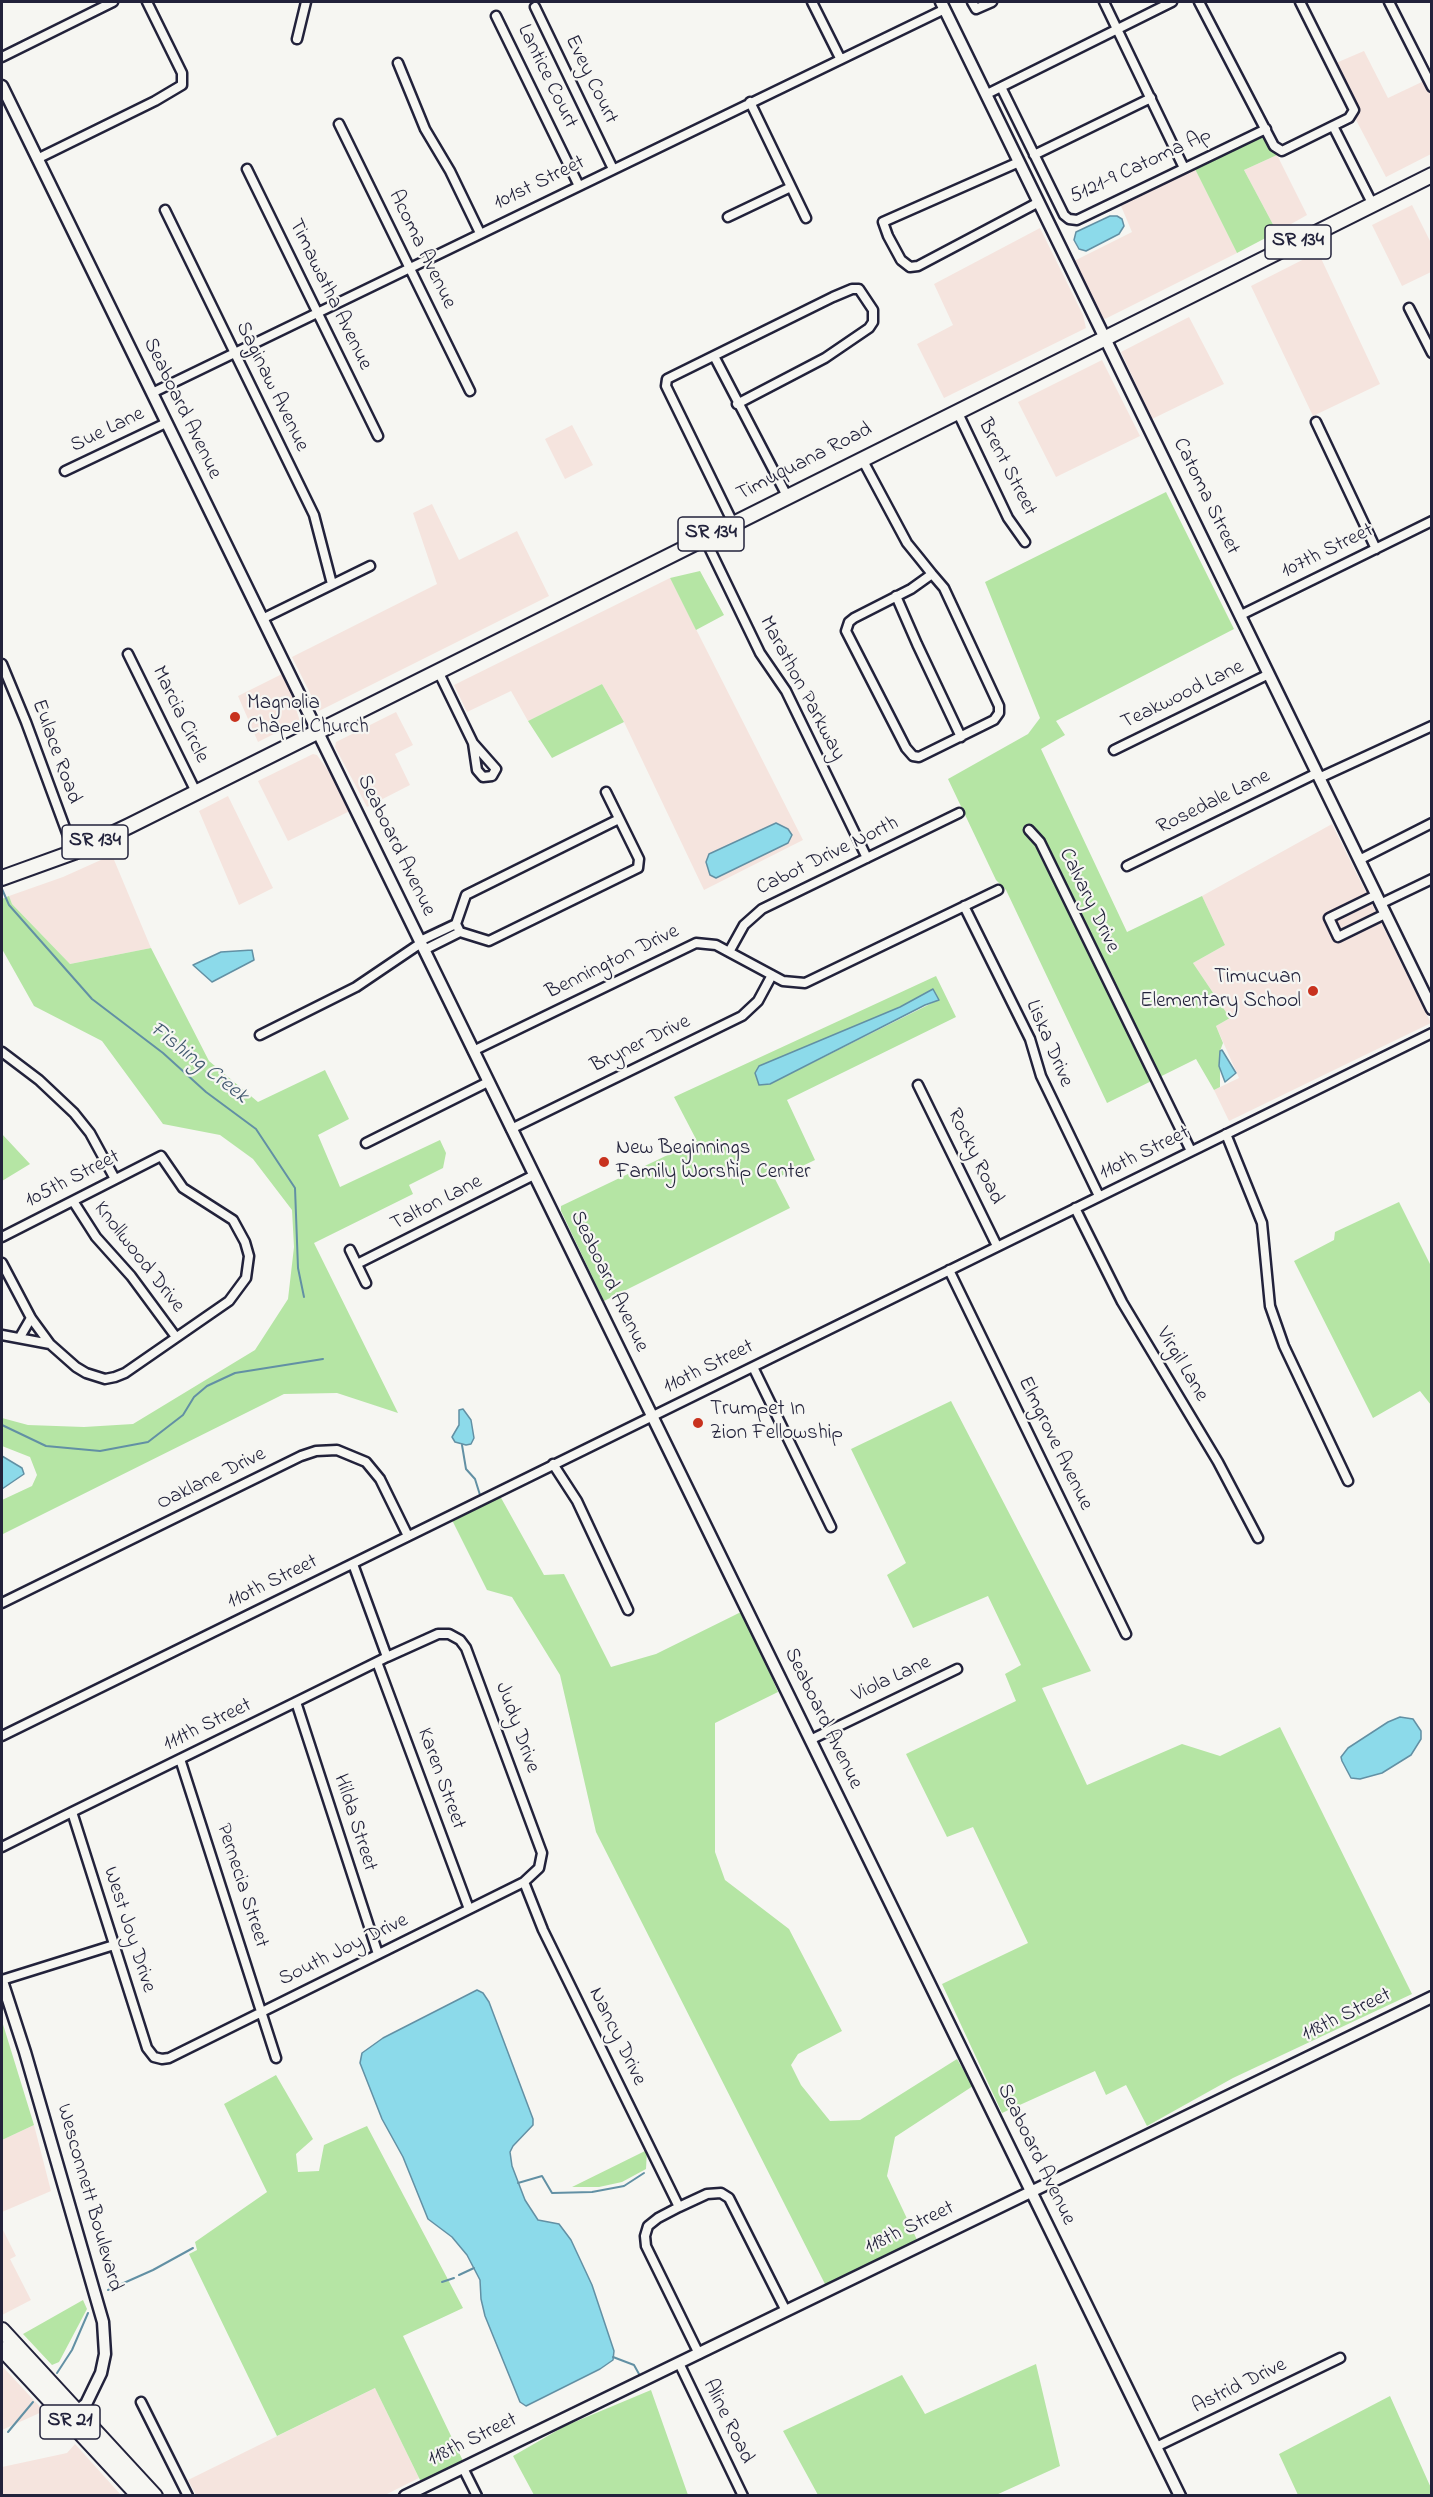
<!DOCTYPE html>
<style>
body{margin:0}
#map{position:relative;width:1433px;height:2497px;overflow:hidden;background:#f6f6f2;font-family:"Indie Flower",sans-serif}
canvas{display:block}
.frame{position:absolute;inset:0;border:3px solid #22223b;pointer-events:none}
</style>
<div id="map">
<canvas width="1433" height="2497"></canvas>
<div class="frame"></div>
</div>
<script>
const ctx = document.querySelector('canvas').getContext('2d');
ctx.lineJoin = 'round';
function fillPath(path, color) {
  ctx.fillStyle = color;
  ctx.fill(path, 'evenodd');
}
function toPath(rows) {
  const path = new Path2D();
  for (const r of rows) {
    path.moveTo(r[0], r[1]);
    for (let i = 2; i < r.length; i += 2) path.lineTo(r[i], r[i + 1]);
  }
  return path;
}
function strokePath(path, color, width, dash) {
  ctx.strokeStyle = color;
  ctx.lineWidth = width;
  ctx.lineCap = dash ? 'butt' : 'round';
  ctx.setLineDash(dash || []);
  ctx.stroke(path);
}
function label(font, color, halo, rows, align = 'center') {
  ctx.font = font + ' "Indie Flower",sans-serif';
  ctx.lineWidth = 4.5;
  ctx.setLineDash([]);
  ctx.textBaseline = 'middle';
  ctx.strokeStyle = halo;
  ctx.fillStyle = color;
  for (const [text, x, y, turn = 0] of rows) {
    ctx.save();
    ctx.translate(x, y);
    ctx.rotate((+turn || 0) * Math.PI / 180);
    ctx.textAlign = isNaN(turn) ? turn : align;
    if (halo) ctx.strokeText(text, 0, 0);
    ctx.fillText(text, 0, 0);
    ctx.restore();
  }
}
const built = toPath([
 [1364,51,1388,98,1426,80,1431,92,1431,154,1386,177,1355,118,1360,109,1336,63],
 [1277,155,1307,215,1277,232,1244,170],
 [1195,169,1237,253,1105,319,1100,315,1072,262,1132,232,1121,206],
 [1412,205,1431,243,1431,272,1402,286,1372,225],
 [1040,228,1083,315,1086,328,944,398,917,344,953,325,934,284],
 [1318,252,1380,384,1313,416,1251,286],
 [1189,317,1224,384,1152,419,1121,352],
 [1102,360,1140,436,1056,477,1018,402],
 [572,425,593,465,565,479,545,439],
 [432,504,459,560,517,531,549,596,319,711,292,657,437,584,413,513],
 [670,578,803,840,704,890,624,722,602,684,528,721,511,691,467,712,454,685],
 [284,673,300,721,258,742,238,696],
 [396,712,413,745,395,754,410,785,367,807,335,747,336,742],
 [313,754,317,755,341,789,352,810,288,841,258,781],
 [228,796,273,888,239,905,199,811],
 [1332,824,1431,1023,1229,1121,1214,1090,1239,1078,1216,1026,1230,1018,1193,963,1225,945,1202,896],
 [112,855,151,948,70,964,12,904,9,896,63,877],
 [34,2125,51,2191,2,2212,2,2140],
 [2,2228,16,2256,10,2259,31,2300,2,2315],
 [2,2366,44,2411,2,2430],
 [375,2388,419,2478,383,2496,196,2495,188,2480],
 [75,2444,121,2495,2,2495,2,2467,67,2453]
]);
const green = toPath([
 [1263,136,1277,155,1244,170,1277,232,1237,253,1195,169],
 [1166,492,1234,629,1056,721,1065,735,1041,749,1127,932,1202,896,1225,945,1193,963,1230,1018,1216,1026,1223,1043,1220,1051,1220,1087,1214,1090,1196,1059,1107,1103,1006,890,996,880,948,779,1028,734,1040,718,985,582],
 [700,571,724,615,696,630,670,578],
 [602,684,624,722,552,758,528,721],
 [9,896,12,904,70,964,151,948,209,1061,258,1102,325,1070,349,1119,318,1135,340,1187,440,1140,446,1153,443,1168,409,1185,413,1194,314,1243,398,1413,337,1393,284,1394,3,1534,2,1500,32,1486,37,1475,30,1457,2,1446,2,1418,28,1425,84,1427,133,1424,255,1350,288,1299,294,1247,292,1210,253,1159,220,1135,163,1124,102,1041,34,1006,2,949,2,899],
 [936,976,956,1017,787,1100,815,1160,775,1179,790,1208,604,1301,561,1211,561,1206,697,1141,674,1097],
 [933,989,938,1000,770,1084,759,1085],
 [2,1134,30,1164,2,1181],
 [1399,1202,1431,1266,1431,1405,1420,1391,1373,1418,1294,1261,1334,1240,1335,1232],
 [951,1401,1091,1671,1042,1688,1087,1785,1182,1744,1220,1756,1280,1727,1412,1994,1233,2078,1147,2126,1126,2085,1106,2095,1095,2071,1002,2113,942,1984,1028,1943,973,1827,947,1837,906,1754,1016,1701,1005,1674,1021,1665,988,1596,913,1628,887,1575,906,1563,851,1449],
 [500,1496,544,1575,564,1574,611,1667,656,1654,743,1611,778,1692,715,1723,715,1852,725,1880,789,1929,842,2031,798,2054,791,2065,801,2085,830,2121,860,2120,957,2059,973,2086,895,2137,887,2176,918,2242,827,2288,596,1832,560,1675,512,1597,487,1590,451,1518],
 [2,2021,34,2125,2,2140],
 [276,2075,313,2139,296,2154,298,2172,319,2171,324,2145,367,2126,463,2308,403,2336,464,2463,421,2482,375,2388,277,2436,189,2254,197,2250,195,2242,267,2192,224,2104],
 [647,2150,646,2169,622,2182,599,2187,572,2187],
 [83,2300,87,2309,59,2362,52,2365,23,2334],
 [1036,2364,1060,2466,996,2495,818,2495,783,2431,902,2375,925,2414],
 [651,2390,688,2495,534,2495,513,2456,565,2426],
 [1390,2396,1431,2488,1431,2495,1298,2495,1279,2454]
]);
const water = toPath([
 [1110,216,1117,216,1122,219,1124,226,1119,234,1086,251,1079,249,1074,240,1076,232,1110,216],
 [776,823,788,829,792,835,788,843,716,878,710,875,706,862,709,854,776,823],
 [252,950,254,960,212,982,193,965,221,952,252,950],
 [933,989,939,1000,925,1005,770,1084,759,1085,755,1073,759,1066,900,1007,933,989],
 [1222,1050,1236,1073,1225,1082,1219,1066,1220,1051,1222,1050],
 [463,1409,471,1420,474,1438,471,1444,466,1445,455,1442,452,1437,459,1425,459,1410,463,1409],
 [2,1456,22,1468,24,1474,2,1489,2,1456],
 [1400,1717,1413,1719,1421,1731,1421,1739,1411,1755,1382,1773,1360,1779,1351,1778,1342,1761,1341,1757,1348,1748,1388,1722,1400,1717],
 [477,1990,483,1993,489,2002,533,2119,533,2125,513,2146,510,2152,512,2166,525,2200,538,2220,559,2224,571,2240,592,2285,614,2351,613,2360,600,2369,526,2406,520,2402,485,2316,481,2299,480,2280,467,2255,452,2237,428,2219,403,2157,382,2119,360,2063,362,2053,383,2038,477,1990]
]);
const stream = toPath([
 [2,889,9,905,92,999,163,1053,206,1092,256,1129,295,1188,298,1268,304,1297],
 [2,1425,46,1446,100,1451,148,1442,183,1415,194,1397,207,1386,235,1373,323,1359],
 [462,1445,466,1469,475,1479,480,1495],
 [518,2183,542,2176,552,2193,592,2192,624,2186,644,2173],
 [459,2275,474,2268],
 [442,2282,454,2278],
 [108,2290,153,2270,193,2248],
 [613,2357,634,2365,639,2374],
 [57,2373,72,2350,88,2313],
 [8,2432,33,2402]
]);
const minor = toPath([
 [812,2,840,58],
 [972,2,976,9,992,2],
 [1104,2,1184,168],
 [1199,2,1274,146,1282,151,1349,118,1354,110,1300,2],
 [1389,2,1432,87],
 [535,7,613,169],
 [496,16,579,186],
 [297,39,306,2],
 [2,57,113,2],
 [398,63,425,129,450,171,480,233],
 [1001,87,1064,215,1069,219,1077,220,1266,129],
 [987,94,1172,2],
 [750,102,806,218],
 [339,124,470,391],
 [1333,126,1373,205],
 [1034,155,1151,98],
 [37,159,155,101,182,85,182,73,147,2],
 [1019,162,883,222,888,236,901,260,910,267,918,266,1039,202],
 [247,169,378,436],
 [165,210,314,515,332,584],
 [728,217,791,187],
 [1409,308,1432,353],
 [714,356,787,496],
 [152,393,945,9],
 [957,411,1008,518,1025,542],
 [1316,422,1376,549],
 [862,459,907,543,920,559,932,574,944,588,999,706,999,713,994,720,919,757,913,756,906,748,846,631,849,622,854,618,911,589,932,574],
 [65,471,166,423],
 [733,523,666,386,667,379,833,297,852,289,859,289,873,310,873,322,869,328,825,358,737,404],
 [704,537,760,653,786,691,867,858],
 [896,596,917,644,961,737],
 [1241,615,1432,521],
 [262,619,370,566],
 [128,654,196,792],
 [2,664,26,722,74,852],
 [438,671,473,743,477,770,483,777,492,776,496,769,473,743],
 [1114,750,1269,674],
 [1319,778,1432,726],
 [1029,830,1040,842,1191,1151],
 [1359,860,1432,823],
 [1127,866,1317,773],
 [1376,895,1329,918,1338,937,1385,914],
 [1380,904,1432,879],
 [964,906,1030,1039,1041,1076,1099,1196],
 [456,924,460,932,489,941,638,868,639,859,606,792],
 [420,941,456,924,466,895,619,819],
 [424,950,460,932],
 [729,952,744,925,762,909,959,813],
 [260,1035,356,987,421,943],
 [473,1051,696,943,716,945,783,981,805,983,998,890],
 [2,1052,39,1080,74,1113,90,1133,115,1179],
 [918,1085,997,1246],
 [511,1129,742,1016,758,1001,772,975],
 [1226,1134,1262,1223,1270,1306,1284,1346,1348,1481],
 [366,1143,488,1082],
 [73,1201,96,1237,131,1276,176,1337],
 [1075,1208,1122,1302,1218,1462,1258,1538],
 [2,1237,161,1156,183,1188,233,1220,245,1242,249,1256,246,1278,229,1301,125,1373,115,1377,105,1379,86,1373,76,1367,50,1344,2,1335],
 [350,1250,366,1283],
 [2,1263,31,1318,50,1344],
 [357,1264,534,1175],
 [949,1270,1126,1634],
 [20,1337,31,1318],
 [753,1367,831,1527],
 [553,1464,577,1501,628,1610],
 [353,1564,387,1657],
 [2,1603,301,1456,316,1451,337,1450,366,1462,380,1479,408,1536],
 [377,1662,469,1909],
 [296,1702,378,1954],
 [2,1736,1432,1033],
 [810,1740,957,1669],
 [180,1759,276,2058],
 [2,1847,72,1812,296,1702,387,1657,438,1634,449,1634,460,1640,466,1648,542,1853,539,1868,524,1882,169,2058,162,2059,154,2057,147,2048,72,1812],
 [524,1882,543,1930,679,2207],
 [2,1980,114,1945],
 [699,2354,646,2246,645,2236,648,2226,658,2218,679,2207,707,2194,721,2193,729,2198,786,2311],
 [679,2363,743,2496],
 [141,2402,188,2496],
 [1156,2447,1340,2358],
 [463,2468,477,2496]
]);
const tertiary = toPath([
 [941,2,1432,1009],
 [2,86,1180,2496],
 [2,1981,25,2052,103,2322,105,2354,101,2373,86,2404,72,2415],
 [405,2496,1432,1997]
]);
const primary = toPath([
 [2,878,74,852,129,826,1432,175],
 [2,2330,155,2496],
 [2,2349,139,2496]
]);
const markers = [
 [235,717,6,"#c8321e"],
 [1313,991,6,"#c8321e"],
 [604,1162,6,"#c8321e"],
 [698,1423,6,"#c8321e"]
];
const shields = [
 [1298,242,66],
 [711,534,66],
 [95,842,66],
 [70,2422,60]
];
const shieldNames = [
 ["SR 134",1298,242],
 ["SR 134",711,534],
 ["SR 134",95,842],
 ["SR 21",70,2422]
];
const streetNames = [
 ["Lantice Court",546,77,64],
 ["Evey Court",590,80,64],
 ["5121-9 Catoma Ap",1141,167,-25],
 ["101st Street",540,184,-26],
 ["Acoma Avenue",421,250,64],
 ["Timawatha Avenue",329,295,64],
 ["Saginaw Avenue",271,387,64],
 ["Seaboard Avenue",181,409,64],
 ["Sue Lane",108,431,-26],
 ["Timuquana Road",805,463,-27],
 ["Brent Street",1006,468,63],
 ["Catoma Street",1205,497,64],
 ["107th Street",1328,552,-26],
 ["Marathon Parkway",801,689,62],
 ["Teakwood Lane",1183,696,-26],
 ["Marcia Circle",179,715,64],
 ["Eulace Road",55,752,70],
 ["Rosedale Lane",1214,803,-26],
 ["Seaboard Avenue",395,846,64],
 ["Cabot Drive North",828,857,-26],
 ["Calvary Drive",1088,901,64],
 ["Bennington Drive",613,963,-26],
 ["Liska Drive",1048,1044,67],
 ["Bryner Drive",641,1045,-26],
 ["110th Street",1145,1154,-26],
 ["Rocky Road",974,1157,64],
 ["105th Street",73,1180,-27],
 ["Talton Lane",437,1204,-27],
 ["Knollwood Drive",138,1258,52],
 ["Seaboard Avenue",608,1282,64],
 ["Virgil Lane",1181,1365,59],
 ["110th Street",709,1368,-26],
 ["Elmgrove Avenue",1054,1444,64],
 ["Oaklane Drive",212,1480,-26],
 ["110th Street",273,1583,-26],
 ["Viola Lane",892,1680,-25],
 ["Seaboard Avenue",822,1719,64],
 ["111th Street",208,1726,-26],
 ["Judy Drive",516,1728,70],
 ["Karen Street",440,1779,70],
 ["Hilda Street",354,1823,72],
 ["Pernecia Street",241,1886,72],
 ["West Joy Drive",128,1930,72],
 ["South Joy Drive",344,1951,-26],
 ["118th Street",1347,2016,-26],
 ["Nancy Drive",616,2037,64],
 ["Seaboard Avenue",1035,2155,64],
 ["Wesconnett Boulevard",88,2198,74],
 ["118th Street",910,2229,-26],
 ["Astrid Drive",1240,2387,-26],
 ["Aline Road",727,2422,64],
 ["118th Street",473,2441,-26]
];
const poiNames = [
 ["Magnolia",247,705],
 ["Chapel Church",247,729],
 ["Timucuan",1301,979,"right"],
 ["Elementary School",1301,1003,"right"],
 ["New Beginnings",616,1150],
 ["Family Worship Center",616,1174],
 ["Trumpet In",710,1411],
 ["Zion Fellowship",710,1435]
];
const waterNames = [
 ["Fishing Creek",198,1064,38]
];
fillPath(built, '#f5e4de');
fillPath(green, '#b5e5a4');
fillPath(water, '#8cdaea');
strokePath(water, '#6290a4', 1.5);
strokePath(stream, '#6290a4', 2);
strokePath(minor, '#22223b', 13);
strokePath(tertiary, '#22223b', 15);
strokePath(primary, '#22223b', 18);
strokePath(minor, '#f6f6f2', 8);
strokePath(tertiary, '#f6f6f2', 10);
strokePath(primary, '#f6f6f2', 14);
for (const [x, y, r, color] of markers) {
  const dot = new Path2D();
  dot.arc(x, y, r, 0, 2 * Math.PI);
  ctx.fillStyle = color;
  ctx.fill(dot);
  strokePath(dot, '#f6f6f2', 2);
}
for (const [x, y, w] of shields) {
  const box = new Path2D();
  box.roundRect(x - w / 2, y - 17, w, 34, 4.5);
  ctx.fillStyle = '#f6f6f2';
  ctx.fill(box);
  strokePath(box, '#22223b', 1.5);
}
label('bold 20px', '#22223b', null, shieldNames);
label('21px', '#22223b', '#f6f6f2', streetNames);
label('21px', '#22223b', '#f6f6f2', poiNames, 'left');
label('italic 22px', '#425970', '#f6f6f2', waterNames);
</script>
